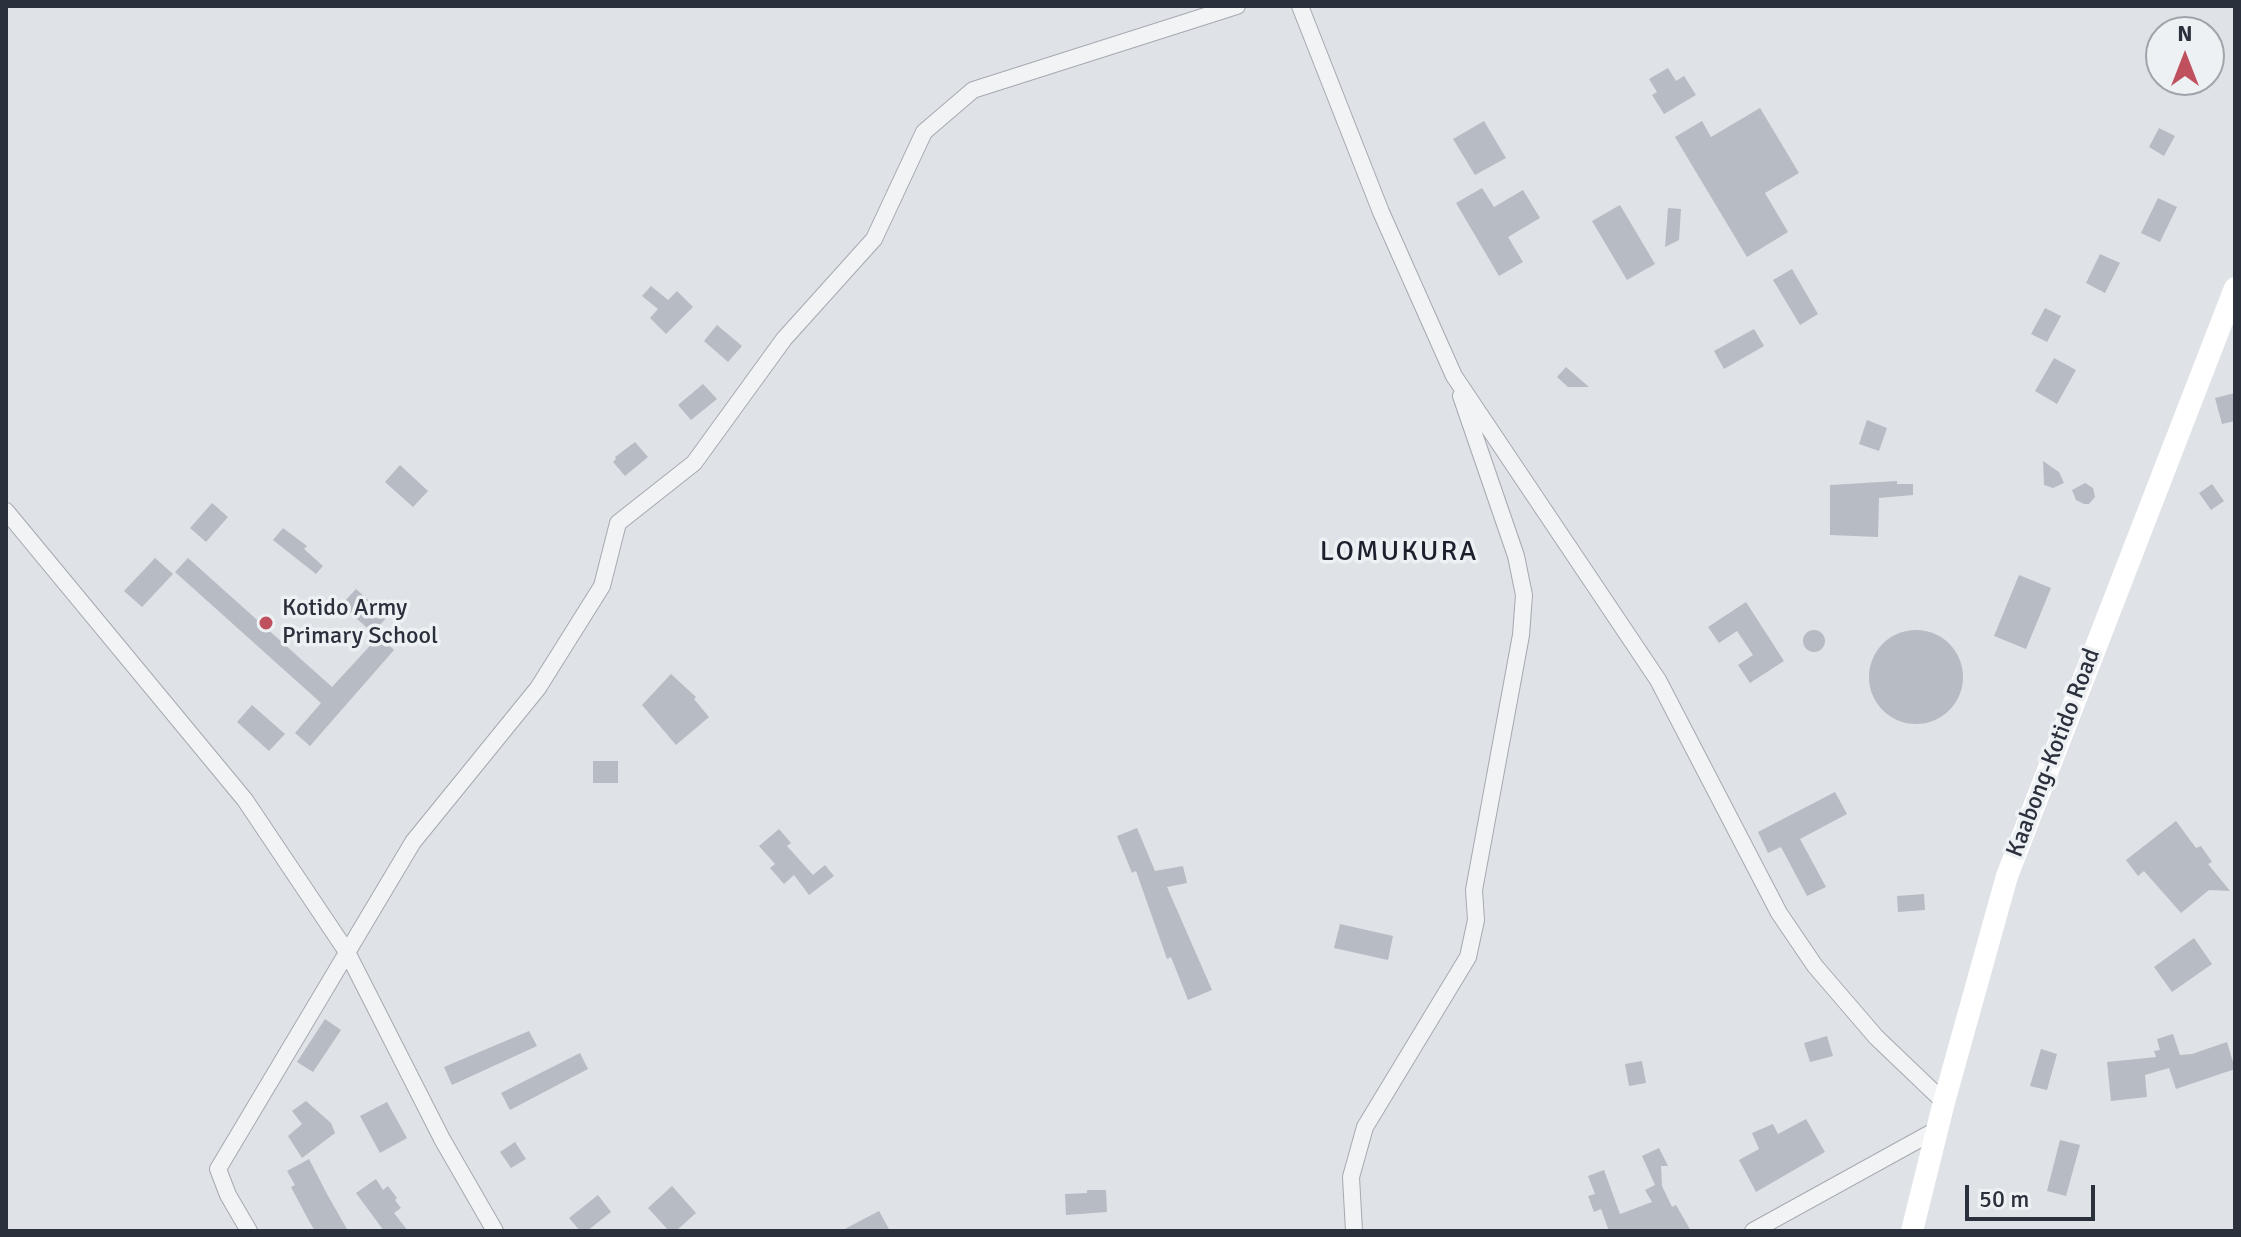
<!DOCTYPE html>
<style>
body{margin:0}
#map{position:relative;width:2241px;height:1237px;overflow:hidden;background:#dfe2e7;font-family:Signika,sans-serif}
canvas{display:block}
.frame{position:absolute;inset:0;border:8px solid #2a303c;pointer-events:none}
.north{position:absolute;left:2145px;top:16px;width:80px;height:80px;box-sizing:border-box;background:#eef1f4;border:2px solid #a0a4aa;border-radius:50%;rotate:0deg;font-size:22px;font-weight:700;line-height:32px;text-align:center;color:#2a303c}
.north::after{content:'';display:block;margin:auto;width:28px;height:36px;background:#bf505e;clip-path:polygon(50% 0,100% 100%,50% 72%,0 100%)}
.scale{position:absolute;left:1965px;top:1185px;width:130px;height:36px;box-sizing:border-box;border:4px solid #2a303c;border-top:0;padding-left:10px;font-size:24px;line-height:28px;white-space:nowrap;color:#2a303c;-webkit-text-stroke:6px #eef1f4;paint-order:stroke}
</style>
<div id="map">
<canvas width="2241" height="1237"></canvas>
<div class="frame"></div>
<div class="north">N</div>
<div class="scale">50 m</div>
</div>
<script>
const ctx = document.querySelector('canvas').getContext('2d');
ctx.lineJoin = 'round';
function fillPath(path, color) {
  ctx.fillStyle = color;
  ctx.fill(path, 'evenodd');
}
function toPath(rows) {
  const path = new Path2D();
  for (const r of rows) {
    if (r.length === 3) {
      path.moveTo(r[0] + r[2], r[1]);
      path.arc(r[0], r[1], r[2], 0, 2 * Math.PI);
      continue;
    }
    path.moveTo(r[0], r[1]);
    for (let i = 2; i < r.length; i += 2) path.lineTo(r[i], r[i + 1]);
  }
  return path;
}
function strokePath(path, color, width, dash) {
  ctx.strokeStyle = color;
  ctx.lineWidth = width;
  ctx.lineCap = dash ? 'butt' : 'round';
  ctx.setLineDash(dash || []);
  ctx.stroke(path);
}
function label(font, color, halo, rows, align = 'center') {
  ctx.font = font + ' Signika,sans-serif';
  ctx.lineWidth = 7;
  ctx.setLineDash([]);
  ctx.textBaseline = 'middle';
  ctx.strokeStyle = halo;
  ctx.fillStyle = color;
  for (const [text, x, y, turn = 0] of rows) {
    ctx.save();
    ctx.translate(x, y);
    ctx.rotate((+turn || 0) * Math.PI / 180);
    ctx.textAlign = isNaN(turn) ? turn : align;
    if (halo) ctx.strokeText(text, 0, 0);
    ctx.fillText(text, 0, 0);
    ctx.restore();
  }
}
const building = toPath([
 [1668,68,1676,81,1684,76,1696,95,1664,114,1652,95,1657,92,1649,79],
 [1760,108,1799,173,1765,193,1788,232,1747,257,1675,137,1702,121,1711,137],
 [1484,121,1506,158,1475,175,1453,139],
 [2159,128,2175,136,2164,156,2149,147],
 [1482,188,1494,207,1523,190,1540,218,1508,237,1523,262,1499,276,1456,203],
 [2158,198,2177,207,2160,242,2141,233],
 [1620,205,1655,264,1627,280,1592,221],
 [1668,208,1681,209,1679,240,1665,247],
 [2100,254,2120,263,2105,293,2086,283],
 [1792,269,1818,314,1800,325,1773,280],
 [651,286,668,300,677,291,693,307,666,334,650,318,658,309,642,296],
 [2045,308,2061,316,2047,342,2031,334],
 [717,325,742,346,728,362,704,341],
 [1754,329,1764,346,1724,369,1714,351],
 [2054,358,2076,370,2057,404,2035,391],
 [1566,367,1589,387,1568,387,1557,377],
 [703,384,717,399,691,420,678,405],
 [2235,393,2235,421,2222,424,2215,398],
 [1867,420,1887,428,1879,451,1859,444],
 [635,442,648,457,625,476,613,462,616,459,615,457],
 [2043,461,2059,472,2064,483,2053,488,2044,485],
 [400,465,428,491,413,507,385,482],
 [1897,481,1897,484,1913,484,1913,495,1879,498,1878,537,1830,535,1830,485],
 [2085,483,2093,488,2095,497,2089,504,2084,504,2076,500,2072,490],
 [2212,484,2224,501,2211,510,2199,493],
 [212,503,228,517,206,542,190,528],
 [283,528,307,546,304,549,323,566,316,574,273,540],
 [155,558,173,574,142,607,124,591],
 [188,558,332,687,379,636,394,650,310,746,295,733,321,703,175,572],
 [2019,575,2051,588,2026,649,1994,636],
 [356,589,387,617,373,633,341,605],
 [1746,602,1784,661,1750,683,1738,665,1753,655,1737,631,1719,643,1708,627],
 [1916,677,47],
 [1814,641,11],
 [671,674,696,697,694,699,709,717,676,745,642,705],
 [252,705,285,734,269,751,237,722],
 [593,761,618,761,618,783,593,783],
 [1835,792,1847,814,1800,839,1826,887,1807,896,1781,847,1768,853,1758,832],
 [2176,821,2196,848,2201,846,2212,862,2208,864,2230,891,2209,890,2181,913,2144,871,2138,876,2126,860],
 [1137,828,1155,871,1183,866,1187,883,1167,887,1212,990,1188,1000,1171,957,1167,959,1136,871,1132,873,1117,836],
 [779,829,791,843,787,846,813,875,825,865,834,876,809,895,794,875,784,884,770,868,775,864,759,846],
 [1924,894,1925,910,1898,912,1897,896],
 [1340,924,1393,936,1388,960,1334,948],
 [2194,938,2212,964,2172,992,2154,967],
 [325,1019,341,1030,313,1072,297,1062],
 [529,1031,537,1046,452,1085,444,1067],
 [2173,1034,2180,1055,2192,1054,2227,1042,2235,1069,2176,1089,2169,1068,2145,1075,2147,1097,2111,1101,2107,1062,2156,1057,2154,1051,2160,1050,2157,1039],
 [1827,1036,1833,1056,1810,1062,1804,1043],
 [2041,1049,2057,1054,2047,1090,2030,1086],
 [580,1053,588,1069,510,1110,501,1093],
 [1642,1061,1646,1083,1629,1086,1625,1064],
 [306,1101,331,1123,335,1133,302,1158,288,1136,302,1124,292,1111],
 [387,1102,407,1138,380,1153,360,1116],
 [1806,1119,1825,1152,1756,1192,1739,1160,1759,1149,1752,1133,1773,1124,1778,1134],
 [2060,1140,2080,1145,2066,1196,2047,1191],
 [515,1142,526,1159,511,1168,500,1152],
 [1659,1148,1668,1166,1661,1166,1662,1186,1672,1207,1676,1205,1691,1231,1609,1231,1601,1209,1594,1212,1588,1196,1595,1194,1588,1176,1604,1170,1620,1214,1652,1202,1645,1190,1655,1185,1642,1156],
 [309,1159,327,1194,348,1231,315,1231,309,1221,291,1187,295,1185,287,1171],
 [376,1179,383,1190,388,1186,397,1198,395,1200,401,1208,394,1213,408,1231,384,1231,356,1193],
 [672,1186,696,1213,676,1231,669,1231,648,1208],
 [1087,1190,1106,1190,1107,1212,1066,1215,1065,1194,1087,1193],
 [598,1195,611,1212,587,1231,580,1231,569,1218],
 [879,1211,890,1231,841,1231]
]);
const street = toPath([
 [1300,6,1381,212,1454,376,1658,680,1779,913,1815,966,1876,1037,1944,1102],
 [6,511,245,800,347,952,442,1139,495,1231],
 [249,1231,228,1195,218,1169,413,842,538,688,602,586,618,523,694,463,784,339,874,239,924,132,973,90,1237,6],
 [1354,1231,1351,1177,1365,1127,1468,957,1476,920,1474,890,1521,635,1524,595,1516,556,1461,396],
 [1753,1231,1938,1129]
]);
const secondary = toPath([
 [1912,1231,1944,1102,2007,876,2235,288]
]);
const markers = [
 [266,623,8,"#bf505e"]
];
const poiNames = [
 ["Kotido Army",282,609],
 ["Primary School",282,637]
];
const streetNames = [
 ["Kaabong-Kotido Road",2054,753,-69]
];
const quarterNames = [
 ["LOMUKURA",1399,553]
];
fillPath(building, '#b7bbc3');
strokePath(street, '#a5a9b0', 18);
strokePath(street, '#f1f3f5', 16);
strokePath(secondary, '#fff', 22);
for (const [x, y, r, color] of markers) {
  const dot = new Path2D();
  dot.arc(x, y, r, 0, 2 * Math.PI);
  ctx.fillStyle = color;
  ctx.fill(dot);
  strokePath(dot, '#eef1f4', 3);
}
label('24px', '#2a303c', '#eef1f4', poiNames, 'left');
label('24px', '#2a303c', '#eef1f4', streetNames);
ctx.letterSpacing = '2px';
label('28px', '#1c212d', '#eef1f4', quarterNames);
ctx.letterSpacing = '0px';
</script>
